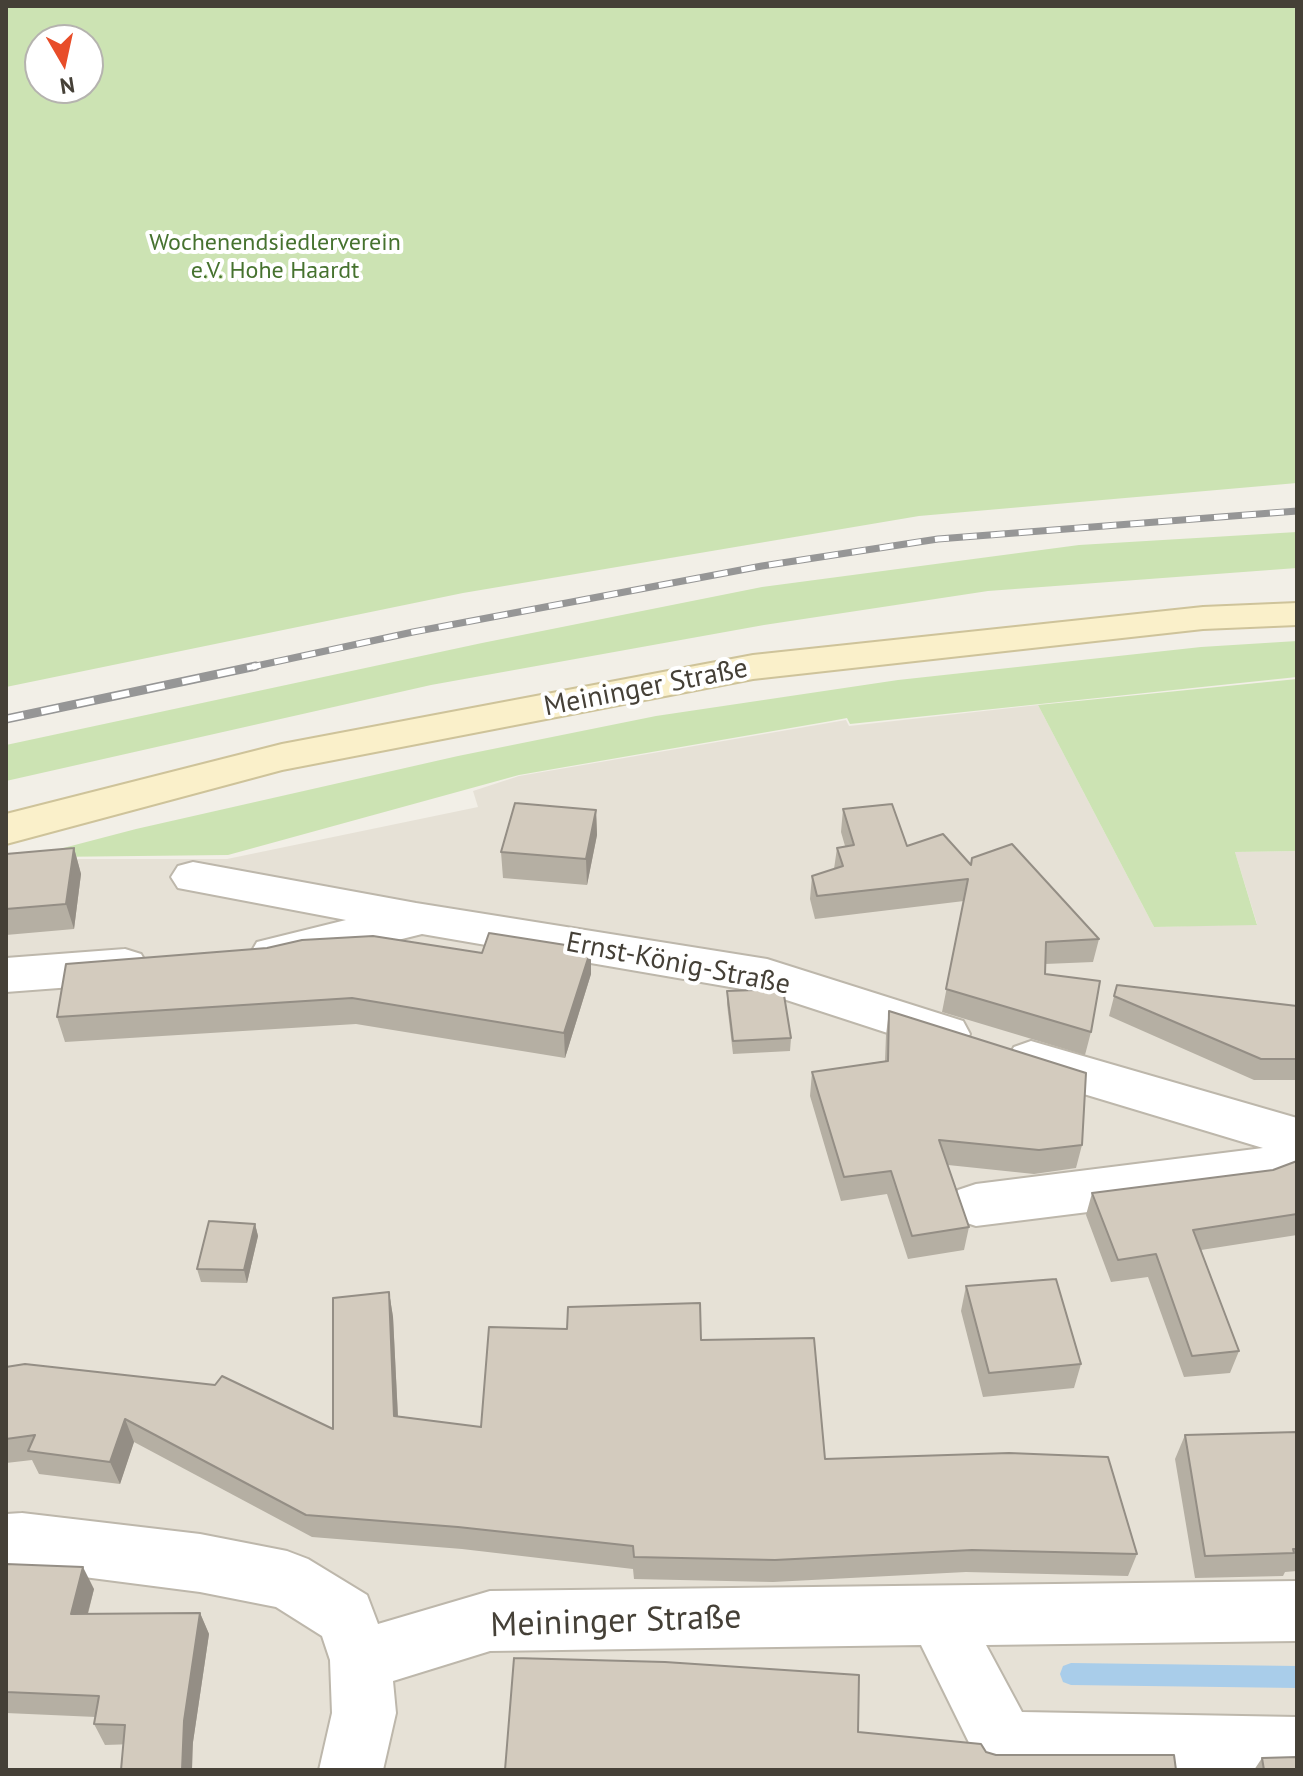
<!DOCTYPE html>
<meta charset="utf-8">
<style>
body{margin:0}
#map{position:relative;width:1303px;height:1776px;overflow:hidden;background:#f2efe7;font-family:"PT Sans",sans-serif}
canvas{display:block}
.frame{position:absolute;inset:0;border:8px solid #454037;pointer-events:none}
.north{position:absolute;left:24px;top:24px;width:80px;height:80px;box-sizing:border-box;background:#fff;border:2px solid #b5b3af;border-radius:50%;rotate:171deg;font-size:22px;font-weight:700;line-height:32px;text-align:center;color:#454037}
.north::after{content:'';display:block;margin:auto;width:28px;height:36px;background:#e84d29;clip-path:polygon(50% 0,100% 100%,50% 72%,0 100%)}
</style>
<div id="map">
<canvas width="1303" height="1776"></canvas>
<div class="frame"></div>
<div class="north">N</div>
</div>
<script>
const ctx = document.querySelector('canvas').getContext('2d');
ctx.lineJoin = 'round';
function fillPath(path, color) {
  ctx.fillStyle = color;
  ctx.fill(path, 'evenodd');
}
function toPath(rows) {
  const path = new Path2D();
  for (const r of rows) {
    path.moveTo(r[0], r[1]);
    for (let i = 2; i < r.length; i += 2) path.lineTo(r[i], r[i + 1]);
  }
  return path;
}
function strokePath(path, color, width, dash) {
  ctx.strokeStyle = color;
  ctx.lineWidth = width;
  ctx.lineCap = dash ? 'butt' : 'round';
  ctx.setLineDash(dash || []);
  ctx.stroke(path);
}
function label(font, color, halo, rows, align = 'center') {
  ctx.font = font + ' "PT Sans",sans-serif';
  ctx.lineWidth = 8;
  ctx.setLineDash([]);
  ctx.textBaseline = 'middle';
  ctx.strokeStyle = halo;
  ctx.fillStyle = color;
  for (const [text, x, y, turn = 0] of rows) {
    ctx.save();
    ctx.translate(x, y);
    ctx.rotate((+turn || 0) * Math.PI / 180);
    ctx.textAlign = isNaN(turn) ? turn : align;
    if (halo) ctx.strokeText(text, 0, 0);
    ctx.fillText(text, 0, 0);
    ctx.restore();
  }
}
const residential = toPath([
 [1038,705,1154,927,1257,924,1235,852,1297,851,1297,1770,6,1770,6,872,54,859,227,859,478,807,473,791,519,776,846,720,849,726]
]);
const green = toPath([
 [6,6,1297,6,1297,483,919,516,463,593,6,687],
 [40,40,88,40,88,88,40,88],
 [1297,532,1297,568,988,591,764,625,431,685,6,781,6,745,482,643,762,587,1079,545],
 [1297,641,1297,677,850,724,847,718,831,721,519,775,228,855,48,857,6,863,136,829,458,756,656,716,898,680,1201,647],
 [1297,679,1297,851,1235,852,1257,925,1154,927,1038,705]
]);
const stream = toPath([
 [1071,1663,1297,1666,1297,1688,1071,1685,1063,1682,1060,1674,1063,1666,1071,1663]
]);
const street = toPath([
 [193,862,416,903,767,959,963,1021,970,1034,963,1047,946,1052,765,993,422,934,273,971,257,966,250,954,257,942,346,920,178,888,171,877,178,866,193,862],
 [125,949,141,954,148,966,141,978,125,983,6,992,6,958,125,949],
 [1031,1041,1297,1118,1297,1177,1264,1190,976,1226,958,1220,950,1205,958,1190,976,1184,1263,1148,1014,1073,1007,1060,1014,1047,1031,1041],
 [22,1513,200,1534,287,1551,308,1559,367,1595,378,1624,490,1591,1297,1581,1297,1641,986,1645,1022,1712,1297,1717,1297,1770,990,1770,981,1767,921,1645,490,1651,393,1681,396,1713,383,1770,319,1770,332,1713,330,1660,322,1636,276,1607,200,1592,22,1569,6,1570,6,1514,22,1513]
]);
const secondary = toPath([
 [1297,603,1297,625,1203,629,753,679,282,770,6,844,6,814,282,744,753,655,1203,607,1297,603]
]);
const railFar1 = toPath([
 [247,668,413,632,762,566,938,539,1297,511]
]);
const rail = toPath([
 [6,719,256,666]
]);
const wall = toPath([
 [843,809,907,846,971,865,1099,939,1093,962,1045,964,1045,974,1091,1032,1085,1055,942,1012,964,901,815,919,810,899,812,876,834,869,837,848,845,846,841,832],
 [596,810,597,835,587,885,503,878,501,852],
 [74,848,81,874,74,929,6,935,6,854],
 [591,974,565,1058,356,1024,65,1042,57,1017],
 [1117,985,1297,1006,1297,1080,1254,1080,1109,1016],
 [727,991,791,1038,790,1051,733,1054,727,1004],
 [889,1011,1082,1145,1076,1168,1034,1174,948,1165,969,1227,964,1250,908,1259,887,1194,841,1201,810,1096,812,1072,885,1061,886,1035],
 [1297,1161,1297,1235,1201,1250,1239,1351,1230,1373,1184,1377,1148,1277,1111,1282,1086,1215,1092,1193,1273,1170],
 [255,1224,258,1236,247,1283,201,1282,197,1269],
 [966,1286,1081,1364,1074,1388,983,1397,961,1311],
 [389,1292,393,1317,398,1416,481,1427,701,1340,825,1459,1137,1554,1128,1576,966,1572,773,1582,634,1579,633,1569,462,1549,312,1537,134,1442,120,1484,39,1474,32,1460,6,1463,6,1367,333,1429],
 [1297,1432,1297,1571,1285,1572,1283,1576,1195,1578,1175,1459,1185,1435],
 [6,1564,94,1589,88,1614,200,1613,209,1634,193,1742,105,1745,94,1724,96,1717,6,1713],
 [1262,1758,1297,1770,1254,1770]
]);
const shadedWall = toPath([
 [596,810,597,835,587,885,586,859],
 [74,848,81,874,74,929,66,904],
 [591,949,591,974,565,1058,564,1033],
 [255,1224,258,1236,247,1283,244,1270],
 [389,1292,393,1317,399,1439,394,1416],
 [125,1419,134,1442,120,1484,110,1462],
 [83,1567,94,1589,82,1635,71,1614],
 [200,1613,209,1634,193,1742,192,1770,182,1770,184,1721]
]);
const building = toPath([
 [515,803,596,810,586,859,501,852,515,803],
 [892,804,907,846,943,834,971,865,972,858,1012,844,1099,939,1046,942,1045,974,1100,981,1091,1032,946,989,968,879,817,896,812,876,843,866,837,848,854,845,843,809,892,804],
 [74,848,66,904,6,909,6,854,74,848],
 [489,933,591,949,564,1033,352,998,57,1017,66,964,267,948,302,940,373,936,482,953,489,933],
 [1117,985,1297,1006,1297,1059,1261,1059,1114,996,1117,985],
 [783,989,791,1038,733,1041,727,991,783,989],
 [889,1011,1086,1073,1082,1145,1039,1150,939,1140,969,1227,912,1236,891,1171,844,1177,812,1072,888,1061,889,1011],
 [1297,1161,1297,1214,1193,1230,1239,1351,1192,1356,1156,1254,1118,1260,1092,1193,1273,1170,1297,1161],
 [209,1221,255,1224,244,1270,197,1269,209,1221],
 [1056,1279,1081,1364,989,1373,966,1286,1056,1279],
 [389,1292,394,1416,481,1427,489,1327,567,1329,568,1307,700,1303,701,1340,814,1338,825,1459,1009,1453,1108,1457,1137,1554,972,1550,775,1560,634,1557,633,1546,458,1527,306,1515,125,1419,110,1462,28,1451,35,1435,6,1439,6,1367,25,1364,215,1385,222,1376,333,1429,333,1298,389,1292],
 [1297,1432,1297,1549,1293,1549,1294,1553,1205,1556,1185,1435,1297,1432],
 [6,1564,83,1567,71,1614,200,1613,184,1721,182,1770,121,1770,125,1725,94,1724,99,1696,6,1692,6,1564],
 [514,1658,665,1662,859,1675,858,1732,981,1744,986,1752,996,1755,1174,1755,1176,1770,505,1770,514,1658],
 [1297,1757,1297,1770,1264,1770,1262,1758,1297,1757]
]);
const farParknames = [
 ["Wochenendsiedlerverein",275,243],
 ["e.V. Hohe Haardt",275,271]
];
const streetNames = [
 ["Meininger Straße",646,688,-11],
 ["Ernst-König-Straße",678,964,11]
];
const nearStreetnames = [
 ["Meininger Straße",616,1622,-2]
];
fillPath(residential, '#e6e1d6');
fillPath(green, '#cce3b3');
fillPath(stream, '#a9cdea');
strokePath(street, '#bdb7ab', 4);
strokePath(secondary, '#cec39a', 4);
fillPath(street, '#fff');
fillPath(secondary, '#faf0ca');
strokePath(railFar1, '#969696', 7);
strokePath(rail, '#969696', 9);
strokePath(railFar1, '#fff', 5, [14]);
strokePath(rail, '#fff', 6, [18]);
fillPath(wall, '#b5afa3');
fillPath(shadedWall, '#948e85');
fillPath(building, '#d3cbbe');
strokePath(building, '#948e85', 2);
label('24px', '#46722f', '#fff', farParknames);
label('28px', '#454037', '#fff', streetNames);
label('34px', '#454037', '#fff', nearStreetnames);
</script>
